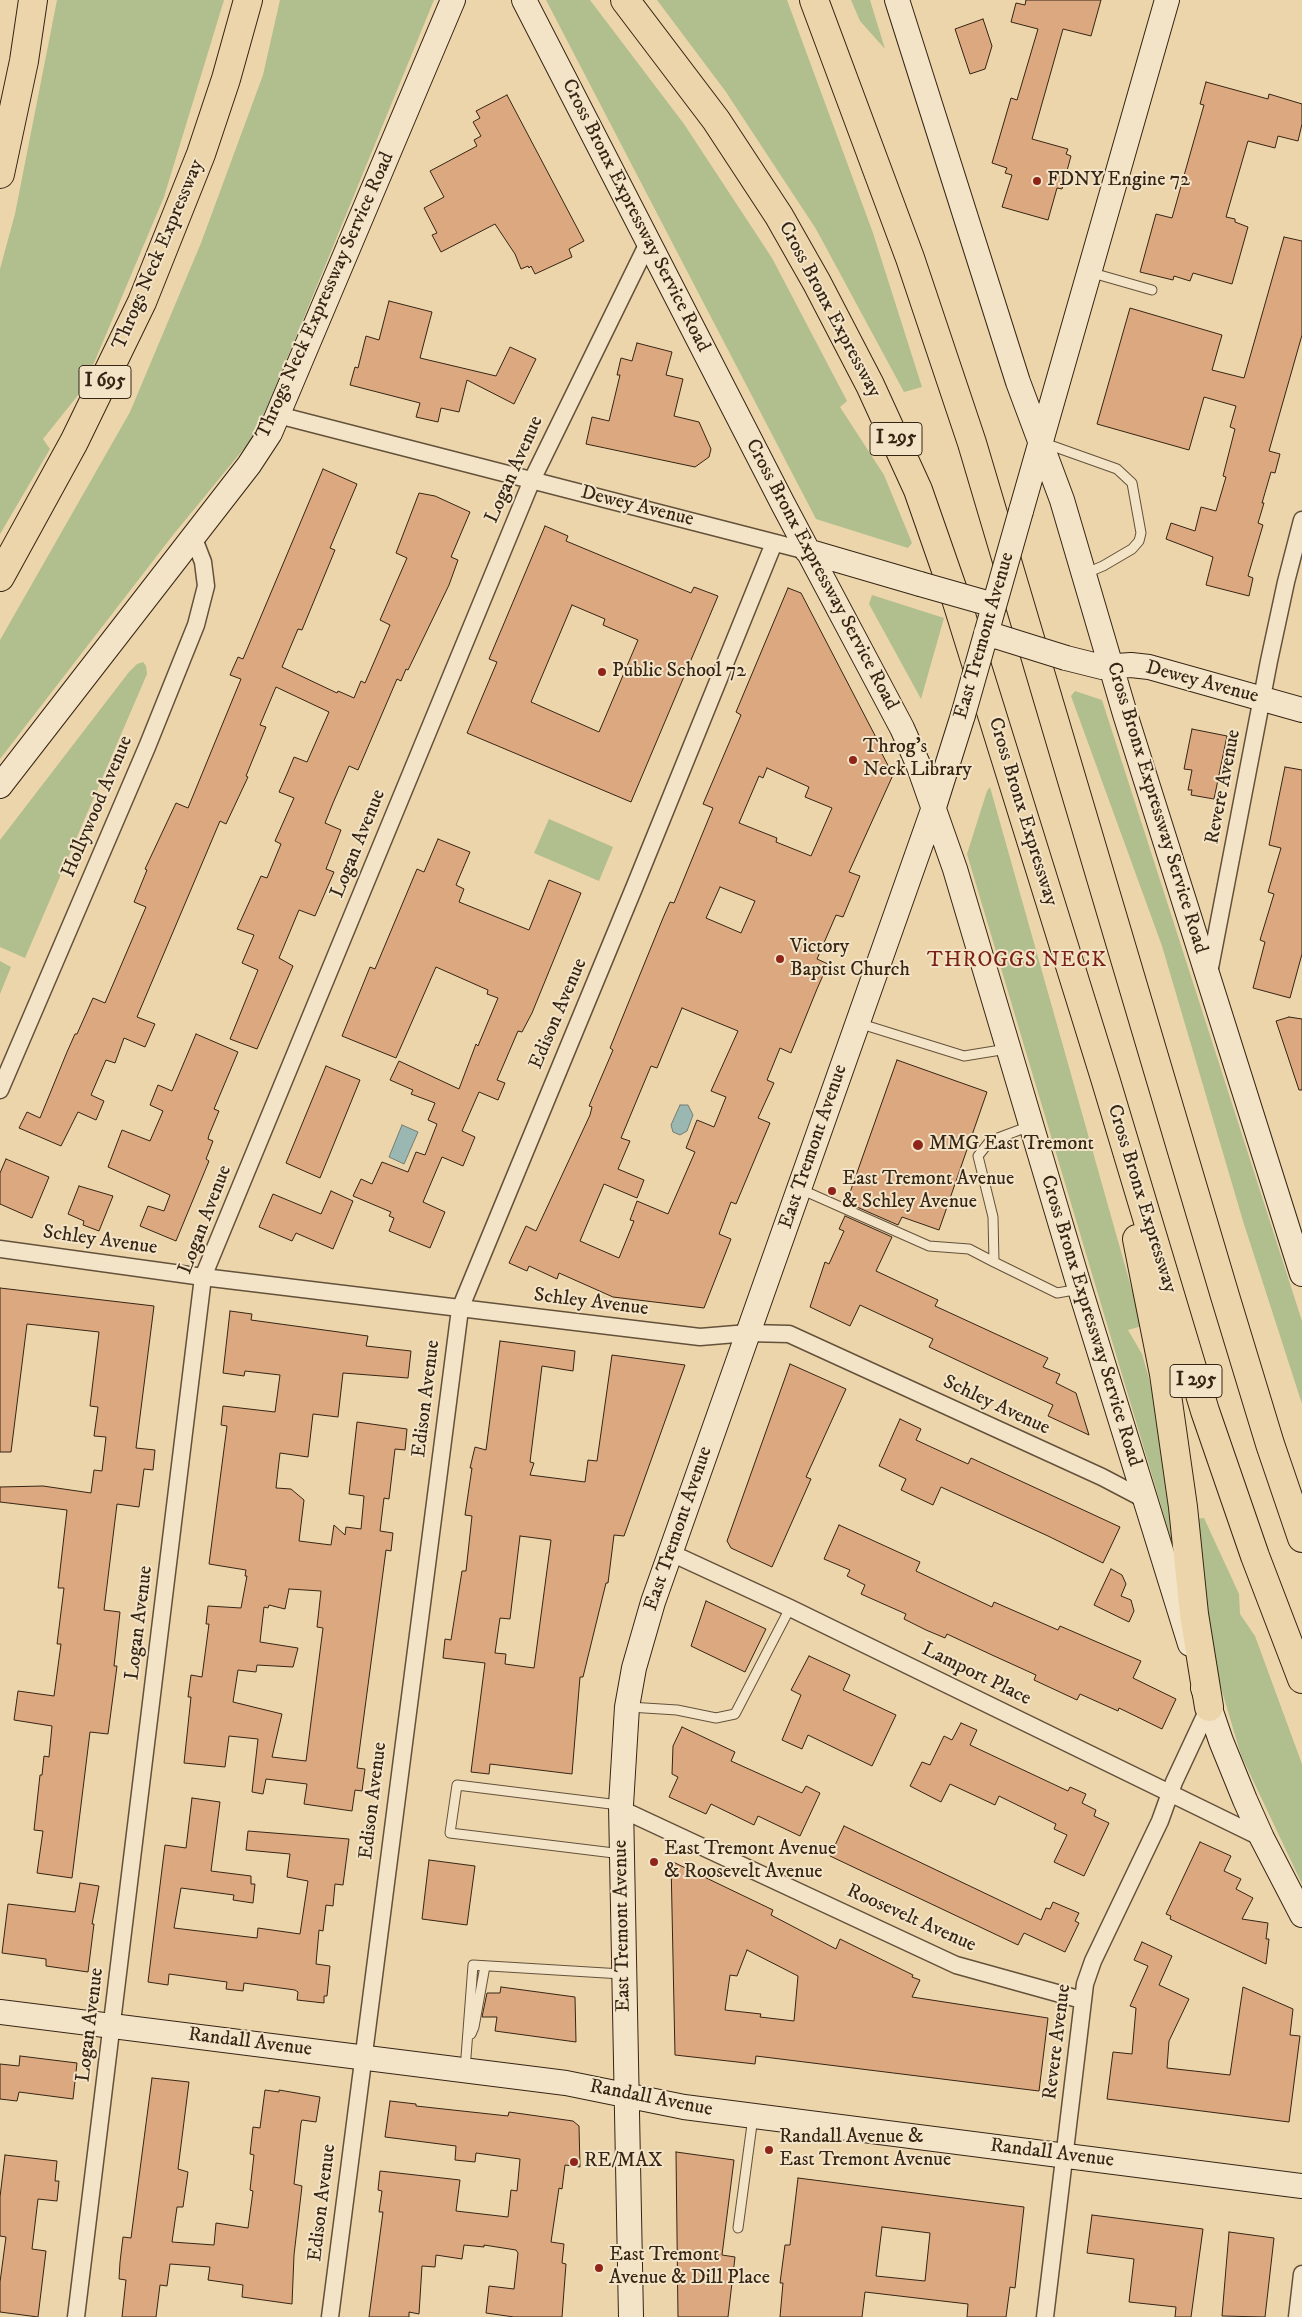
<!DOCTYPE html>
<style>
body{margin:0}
canvas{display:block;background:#ecd5ab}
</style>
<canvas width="1302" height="2317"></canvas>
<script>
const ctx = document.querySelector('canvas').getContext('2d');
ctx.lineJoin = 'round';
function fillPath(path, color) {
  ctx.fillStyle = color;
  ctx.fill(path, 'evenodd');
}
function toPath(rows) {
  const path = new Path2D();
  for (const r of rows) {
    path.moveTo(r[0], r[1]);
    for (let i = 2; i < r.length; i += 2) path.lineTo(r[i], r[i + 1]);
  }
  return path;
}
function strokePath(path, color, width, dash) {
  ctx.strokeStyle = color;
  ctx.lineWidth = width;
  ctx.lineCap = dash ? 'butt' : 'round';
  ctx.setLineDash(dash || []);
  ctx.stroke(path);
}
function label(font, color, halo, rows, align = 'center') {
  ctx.font = font + ' "IM FELL DW Pica",serif';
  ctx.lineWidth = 4;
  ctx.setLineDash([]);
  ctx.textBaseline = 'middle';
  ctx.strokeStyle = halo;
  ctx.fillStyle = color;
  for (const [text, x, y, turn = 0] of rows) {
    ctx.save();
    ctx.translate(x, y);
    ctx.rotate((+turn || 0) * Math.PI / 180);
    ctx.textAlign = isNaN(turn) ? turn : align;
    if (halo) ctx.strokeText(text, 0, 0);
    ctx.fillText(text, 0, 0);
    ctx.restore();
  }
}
const green = toPath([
 [57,0,224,0,164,197,83,389,43,439,50,449,0,534,0,269,15,214],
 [280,0,434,0,268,405,251,440,173,535,0,759,0,640,130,412,201,243,263,75],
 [546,0,590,0,684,124,772,258,847,401,840,407,884,475,912,543,908,548,816,519],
 [657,0,787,0,873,233,922,387,904,392,816,229,726,92],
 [851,0,870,0,885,49,860,21],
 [872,595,944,618,921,699,869,604],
 [143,662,146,666,147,674,25,958,0,947,0,840,129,672,137,664],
 [1075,691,1102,700,1302,1321,1302,1404,1243,1221,1162,946,1071,696],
 [990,787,1142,1326,1128,1330,1142,1354,1152,1389,1179,1566,967,854,987,791],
 [549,819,613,847,599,881,534,853],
 [0,961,11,967,0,994],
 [1204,1518,1239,1594,1240,1614,1255,1636,1302,1764,1302,1884,1241,1755,1213,1661,1194,1519]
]);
const water = toPath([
 [680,1105,688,1105,693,1115,687,1131,680,1135,673,1132,671,1125,680,1105],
 [402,1125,418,1132,404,1164,389,1157,402,1125]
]);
const building = toPath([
 [1026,0,1101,0,1091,36,1063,29,1032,139,1068,149,1066,154,1071,156,1062,189,1057,188,1048,220,1002,207,1012,175,1005,173,1007,168,992,163,1011,98,1017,100,1038,29,1011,22,1016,3,1025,5,1026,0],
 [983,19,992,46,985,69,970,74,955,29,983,19],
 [1206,82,1268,99,1269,94,1302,104,1302,124,1298,141,1278,136,1275,148,1248,141,1226,217,1235,219,1235,222,1248,227,1232,284,1193,273,1190,281,1174,276,1173,280,1140,272,1156,214,1172,218,1204,105,1200,104,1206,82],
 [507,95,584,241,569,249,572,257,535,274,531,266,529,268,528,266,521,269,515,254,495,224,441,252,432,235,437,233,424,208,444,197,430,171,477,146,474,140,481,136,473,122,480,118,476,111,507,95],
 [1284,237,1302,241,1302,335,1269,451,1280,454,1275,473,1271,472,1262,503,1264,503,1258,523,1263,525,1248,576,1253,578,1249,596,1206,585,1213,557,1166,539,1171,523,1195,531,1201,507,1216,511,1226,477,1223,476,1235,429,1230,427,1236,406,1204,397,1189,450,1097,424,1130,308,1222,335,1212,370,1244,378,1284,237],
 [389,301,432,312,420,358,496,376,510,347,536,359,514,404,467,380,459,412,441,408,438,422,416,417,420,403,350,385,355,367,358,368,366,336,379,340,389,301],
 [637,343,672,352,666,375,683,379,674,416,699,422,711,449,709,457,695,467,586,444,592,417,609,421,620,375,617,375,621,358,632,361,637,343],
 [323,469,357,484,330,548,335,550,302,630,298,629,282,667,337,693,338,691,354,698,361,681,365,683,390,625,380,620,407,558,396,553,419,493,435,496,470,512,451,557,458,560,449,585,408,670,406,669,401,681,397,679,358,770,349,766,333,803,325,823,341,830,326,869,334,872,315,916,299,910,279,958,293,966,257,1049,230,1039,258,970,242,963,254,935,237,929,261,876,267,878,281,844,275,841,294,798,279,792,287,774,294,757,307,762,329,712,276,687,260,725,266,727,246,776,248,777,226,824,220,821,137,1017,155,1024,145,1047,124,1038,115,1063,106,1060,91,1095,104,1101,96,1120,78,1112,61,1146,19,1128,27,1112,40,1118,67,1052,75,1034,77,1034,93,998,105,1003,146,907,134,902,147,870,145,869,176,803,188,808,241,679,230,675,238,657,243,659,323,469],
 [545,526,568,536,566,541,691,593,694,587,718,596,631,802,467,733,497,662,489,659,545,526],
 [572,605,605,619,603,625,638,640,599,732,531,702,572,605],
 [788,588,801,593,882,749,880,750,893,775,849,872,860,876,843,917,836,915,817,959,828,964,817,989,791,1053,780,1048,767,1080,774,1083,758,1118,770,1123,736,1204,731,1202,719,1234,731,1239,704,1308,613,1297,559,1273,557,1279,529,1266,527,1271,509,1263,526,1226,536,1231,590,1115,592,1107,589,1106,613,1050,610,1048,663,918,670,902,674,903,713,808,703,804,741,715,736,712,788,588],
 [767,768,809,787,805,797,832,808,811,856,776,842,777,838,739,823,759,776,763,778,767,768],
 [720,887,755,901,741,933,706,918,720,887],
 [682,1008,738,1031,711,1091,726,1097,714,1127,697,1120,686,1148,695,1152,668,1214,637,1201,630,1220,634,1221,619,1258,580,1241,604,1184,637,1198,644,1180,618,1169,630,1141,621,1138,651,1066,657,1068,682,1008],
 [1192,729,1227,736,1214,799,1191,795,1192,790,1188,790,1192,770,1184,769,1192,729],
 [1285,767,1302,770,1302,954,1290,998,1253,988,1265,942,1260,940,1274,894,1268,892,1281,848,1269,845,1285,767],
 [438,839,470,852,456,885,464,889,459,902,529,930,549,880,581,893,532,1013,522,1032,518,1031,497,1080,505,1083,498,1100,479,1092,462,1131,475,1137,463,1166,442,1157,423,1202,445,1212,430,1248,389,1231,394,1218,389,1216,391,1212,353,1196,361,1179,372,1184,382,1162,408,1172,416,1152,425,1155,437,1124,428,1120,435,1103,411,1094,413,1090,390,1080,399,1061,459,1089,476,1044,478,1046,498,998,487,994,488,990,436,967,396,1058,342,1036,370,967,375,969,417,869,424,872,438,839],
 [1289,1017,1302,1019,1302,1090,1299,1090,1276,1021,1289,1017],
 [196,1034,238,1052,214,1109,219,1111,209,1135,208,1139,213,1141,206,1159,209,1161,176,1241,140,1226,148,1206,164,1211,170,1195,108,1167,122,1130,150,1141,163,1111,150,1105,158,1085,172,1091,196,1034],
 [897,1060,987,1092,939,1230,902,1217,898,1225,850,1204,852,1200,848,1198,897,1060],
 [326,1066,360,1080,320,1178,286,1163,326,1066],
 [6,1159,49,1177,32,1218,0,1204,0,1173,6,1159],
 [79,1186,113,1196,99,1231,83,1225,84,1221,68,1214,79,1186],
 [331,1191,353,1201,333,1249,296,1233,292,1241,259,1227,273,1194,321,1214,331,1191],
 [845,1216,892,1237,876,1271,938,1300,935,1306,1048,1358,1043,1367,1060,1374,1056,1383,1076,1393,1089,1435,1048,1416,1053,1405,929,1347,933,1339,905,1326,860,1305,850,1326,810,1307,825,1262,829,1264,844,1231,839,1229,845,1216],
 [0,1288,154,1306,136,1448,155,1450,153,1470,144,1469,139,1507,117,1504,104,1610,120,1612,114,1666,117,1666,108,1734,90,1732,72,1878,37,1873,43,1831,34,1830,40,1775,42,1775,44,1756,49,1757,52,1726,14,1720,18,1691,54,1696,61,1644,57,1644,64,1588,58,1588,67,1510,0,1502,0,1487,43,1486,91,1493,94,1470,102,1471,106,1437,94,1436,98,1407,90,1406,99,1332,27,1324,11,1452,0,1452,0,1288],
 [230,1311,252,1314,251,1320,368,1336,366,1346,411,1351,408,1378,343,1373,338,1417,313,1414,308,1457,280,1453,278,1470,276,1488,291,1489,304,1500,299,1541,331,1545,334,1525,345,1535,346,1527,361,1529,364,1496,349,1494,357,1422,407,1429,405,1450,395,1449,389,1499,384,1498,380,1531,393,1533,391,1551,386,1550,357,1768,365,1769,362,1791,355,1790,352,1811,304,1804,307,1784,266,1779,263,1794,252,1792,258,1739,229,1736,225,1767,184,1763,191,1697,188,1697,191,1675,202,1677,209,1624,206,1624,208,1606,241,1608,247,1576,245,1576,246,1570,209,1564,227,1426,221,1425,223,1406,275,1412,280,1375,245,1371,244,1376,223,1373,230,1311],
 [289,1589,321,1591,317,1627,323,1628,306,1761,272,1757,282,1714,233,1702,238,1670,256,1672,257,1665,293,1667,298,1648,260,1642,264,1607,268,1608,269,1605,285,1609,289,1589],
 [500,1341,575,1351,573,1371,542,1366,530,1462,534,1463,530,1475,585,1482,588,1460,597,1461,612,1355,685,1365,624,1536,614,1535,608,1583,606,1583,583,1677,580,1677,572,1774,490,1764,489,1774,471,1772,485,1663,443,1658,445,1639,451,1640,462,1571,466,1571,472,1516,465,1515,472,1468,470,1468,475,1447,486,1450,500,1341],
 [520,1536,551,1540,534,1668,505,1664,506,1654,495,1653,500,1618,510,1619,520,1536],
 [790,1364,846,1389,806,1477,811,1479,772,1567,731,1548,727,1541,790,1364],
 [900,1419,921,1429,916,1440,968,1464,971,1458,1120,1527,1103,1563,1048,1536,941,1487,933,1505,901,1490,906,1479,879,1466,900,1419],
 [839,1525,920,1562,916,1571,992,1607,994,1602,1058,1630,1060,1626,1141,1661,1133,1678,1176,1699,1162,1729,1119,1708,1118,1711,1080,1694,1077,1700,1034,1680,1036,1675,992,1655,947,1634,945,1638,926,1630,904,1619,906,1614,861,1594,865,1585,847,1576,850,1570,824,1559,839,1525],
 [1111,1569,1122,1575,1126,1584,1121,1596,1131,1600,1134,1611,1129,1622,1094,1605,1111,1569],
 [706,1601,766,1629,745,1672,691,1646,706,1601],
 [809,1656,850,1675,843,1690,896,1715,872,1766,808,1735,802,1749,782,1740,801,1695,791,1690,809,1656],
 [961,1723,977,1730,970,1745,1068,1791,1070,1787,1086,1794,1082,1803,1096,1810,1094,1816,1109,1823,1084,1876,1054,1862,1067,1835,1054,1829,1056,1824,999,1796,995,1805,950,1784,941,1802,910,1786,922,1762,930,1765,944,1736,952,1740,961,1723],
 [682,1727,735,1752,731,1761,802,1793,806,1786,820,1793,800,1836,758,1816,754,1825,711,1804,706,1814,669,1797,678,1777,672,1774,673,1746,682,1727],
 [192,1798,220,1802,211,1871,251,1876,251,1884,255,1884,253,1903,233,1900,234,1895,181,1888,174,1928,257,1938,258,1928,300,1934,308,1881,287,1877,290,1854,246,1850,248,1831,349,1839,343,1885,335,1884,333,1906,326,1905,323,1931,319,1930,316,1964,330,1966,327,1996,324,1996,324,2003,297,2000,298,1992,295,1990,244,1983,243,1991,226,1989,227,1982,169,1974,168,1985,148,1982,165,1845,186,1848,192,1798],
 [844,1826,1041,1920,1046,1908,1050,1909,1053,1902,1079,1913,1075,1921,1079,1923,1065,1952,1024,1933,1018,1945,830,1856,844,1826],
 [1200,1842,1231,1856,1224,1871,1241,1879,1236,1889,1253,1898,1242,1919,1268,1923,1266,1939,1269,1939,1266,1964,1170,1919,1171,1916,1166,1914,1200,1842],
 [429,1860,475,1866,467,1925,422,1919,429,1860],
 [671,1861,773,1910,771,1915,836,1949,840,1939,913,1975,912,1977,920,1980,912,1997,1048,2018,1039,2091,756,2056,755,2064,675,2055,671,1861],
 [747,1950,798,1976,794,2021,760,2017,761,2014,725,2010,730,1975,737,1976,747,1950],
 [80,1883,99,1886,92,1924,94,1924,88,1972,46,1966,46,1959,2,1953,8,1904,75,1912,80,1883],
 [1142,1942,1172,1956,1159,1985,1189,1999,1169,2041,1167,2068,1230,2075,1243,1987,1293,2009,1290,2035,1300,2036,1289,2122,1107,2099,1113,2052,1132,2054,1136,2008,1130,2006,1148,1966,1134,1960,1142,1942],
 [501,1987,575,1997,576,2042,495,2031,497,2017,482,2017,487,1993,500,1993,501,1987],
 [20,2056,77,2063,73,2099,19,2092,17,2101,0,2099,0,2064,19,2066,20,2056],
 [152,2078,189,2082,178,2169,188,2172,183,2207,177,2207,172,2242,214,2245,216,2223,248,2228,253,2191,250,2190,254,2155,250,2154,253,2127,260,2128,265,2090,279,2092,279,2090,320,2097,316,2122,302,2120,301,2123,294,2184,302,2186,294,2255,292,2304,242,2297,243,2285,208,2280,210,2267,170,2264,167,2286,160,2285,156,2317,122,2317,126,2280,119,2279,120,2262,123,2237,131,2238,152,2078],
 [390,2101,416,2104,416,2106,508,2116,509,2112,573,2121,579,2126,580,2167,565,2165,562,2189,559,2188,551,2242,564,2244,562,2263,566,2264,562,2317,514,2317,486,2313,489,2286,514,2289,518,2253,516,2250,484,2245,484,2247,464,2245,462,2259,436,2255,435,2267,422,2266,419,2314,409,2312,409,2317,369,2317,383,2212,379,2212,382,2191,378,2190,380,2171,460,2180,456,2211,508,2217,511,2190,517,2191,520,2159,476,2153,475,2162,455,2160,456,2146,385,2137,390,2101],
 [676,2152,734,2160,722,2255,735,2257,728,2317,678,2317,676,2152],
 [5,2155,57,2161,55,2181,59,2181,57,2201,38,2199,32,2249,46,2251,38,2317,0,2312,0,2282,6,2237,0,2236,0,2197,5,2155],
 [798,2178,1024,2207,1015,2288,1010,2287,1006,2317,967,2317,968,2304,865,2292,862,2317,780,2317,783,2283,780,2283,785,2245,790,2245,798,2178],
 [882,2227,930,2233,925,2281,876,2276,882,2227],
 [1092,2215,1203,2229,1191,2317,1175,2317,1176,2307,1129,2302,1134,2259,1087,2253,1092,2215],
 [1229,2232,1274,2238,1265,2317,1222,2316,1229,2232]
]);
const lane = toPath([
 [1089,272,1152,290],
 [1044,443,1117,469,1132,483,1141,533,1139,541,1132,549,1103,566,1084,574],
 [858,1023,964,1056,1007,1049],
 [1030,1126,990,1141,978,1156,993,1217,994,1262,1057,1293,1080,1289],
 [800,1189,929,1246,969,1249,994,1262],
 [629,1707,677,1710,716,1718,735,1714,790,1608],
 [619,1805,457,1785,450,1833,622,1854],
 [471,2034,474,2027,485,1966],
 [465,2070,473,1965,622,1974],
 [738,2228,753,2117]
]);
const street = toPath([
 [278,415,807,551],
 [1209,973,1269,661,1286,582,1302,520],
 [0,1090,147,747,196,625,206,586,203,562,193,536],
 [0,1249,203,1277,700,1337,748,1333,789,1334,1102,1477,1144,1499],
 [671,1553,790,1608,1262,1838],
 [621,1809,956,1965,1082,2000],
 [76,2317,203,1277,532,480,648,243],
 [330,2317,460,1309,634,888,774,543],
 [1045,2317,1085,1984,1093,1961,1160,1821,1174,1782,1209,1707],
 [1297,2317,1302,2274]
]);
const secondary = toPath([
 [524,0,783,504,902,728,918,764,955,869,1080,1289,1190,1644],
 [897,0,1018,382,1062,500,1125,714,1302,1274],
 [1021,511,1167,0],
 [807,551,920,584],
 [1066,658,1102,667,1131,665,1149,667,1302,710],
 [0,786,249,465,270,433,453,0],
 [1203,1688,1221,1741,1245,1800,1262,1838,1302,1915],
 [0,2012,566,2083,684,2107,1302,2186],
 [631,2317,621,1805,627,1707,634,1668,653,1602,934,807,963,715]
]);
const highway = toPath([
 [625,0,716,120,779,216,817,283,870,385,918,490,956,599,1105,1078,1205,1411,1255,1556,1302,1679],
 [814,0,910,258,972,443,1225,1296,1270,1444,1302,1538],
 [0,174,24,61,33,0],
 [0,577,74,442,142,302,201,154,226,79,248,0],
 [1137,1239,1164,1374,1183,1507,1194,1614,1209,1707]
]);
const secondaryBridge = toPath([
 [920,584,994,605],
 [986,633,1066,658],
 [963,715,1021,511]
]);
const markers = [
 [1037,181,5,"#8f2418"],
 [602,672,5,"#8f2418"],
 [853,760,5,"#8f2418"],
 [780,959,5,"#8f2418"],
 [918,1145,6,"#8f2418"],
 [832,1191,5,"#8f2418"],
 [654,1862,5,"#8f2418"],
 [769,2150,5,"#8f2418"],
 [574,2162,5,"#8f2418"],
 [599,2268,5,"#8f2418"]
];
const shields = [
 [105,382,52],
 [896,439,52],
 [1196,1381,52]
];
const shieldNames = [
 ["I 695",105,382],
 ["I 295",896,439],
 ["I 295",1196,1381]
];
const poiNames = [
 ["FDNY Engine 72",1047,181],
 ["Public School 72",612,672],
 ["Throg's",863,748],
 ["Neck Library",863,771],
 ["Victory",790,948],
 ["Baptist Church",790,971],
 ["MMG East Tremont",929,1145],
 ["East Tremont Avenue",842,1180],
 ["& Schley Avenue",842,1203],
 ["East Tremont Avenue",664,1850],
 ["& Roosevelt Avenue",664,1873],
 ["Randall Avenue &",779,2138],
 ["East Tremont Avenue",779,2161],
 ["RE/MAX",584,2162],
 ["East Tremont",609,2256],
 ["Avenue & Dill Place",609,2279]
];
const streetNames = [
 ["Cross Bronx Expressway Service Road",635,216,63],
 ["Throgs Neck Expressway",159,255,-67],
 ["Throgs Neck Expressway Service Road",326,296,-66],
 ["Cross Bronx Expressway",829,310,62],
 ["Logan Avenue",515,470,-66],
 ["Dewey Avenue",637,507,14],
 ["Cross Bronx Expressway Service Road",821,575,62],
 ["East Tremont Avenue",985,636,-74],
 ["Dewey Avenue",1202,683,15],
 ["Revere Avenue",1224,787,-79],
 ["Hollywood Avenue",98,807,-67],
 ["Cross Bronx Expressway Service Road",1156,808,73],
 ["Cross Bronx Expressway",1022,812,73],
 ["Logan Avenue",359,844,-68],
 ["Edison Avenue",559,1014,-67],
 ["East Tremont Avenue",814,1147,-71],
 ["Cross Bronx Expressway",1141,1199,73],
 ["Logan Avenue",206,1220,-69],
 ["Schley Avenue",100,1241,8],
 ["Schley Avenue",591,1303,7],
 ["Cross Bronx Expressway Service Road",1090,1321,73],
 ["Edison Avenue",427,1399,-83],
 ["Schley Avenue",996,1406,25],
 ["East Tremont Avenue",679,1529,-71],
 ["Logan Avenue",140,1623,-83],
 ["Lamport Place",976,1675,26],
 ["Edison Avenue",374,1801,-83],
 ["Roosevelt Avenue",911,1919,24],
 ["East Tremont Avenue",623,1926,-91],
 ["Logan Avenue",91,2025,-83],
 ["Revere Avenue",1058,2042,-83],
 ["Randall Avenue",250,2043,7],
 ["Randall Avenue",651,2099,11],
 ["Randall Avenue",1052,2154,7],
 ["Edison Avenue",323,2203,-83]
];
const neighbourhoodNames = [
 ["THROGGS NECK",1017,962]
];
fillPath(green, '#b1be8e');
fillPath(water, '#9bb7b2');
strokePath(water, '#737d73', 1);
fillPath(building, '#dca880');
strokePath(building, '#362514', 1);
strokePath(lane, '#64513a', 11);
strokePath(street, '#64513a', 19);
strokePath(secondary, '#362514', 26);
strokePath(highway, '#362514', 30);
strokePath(lane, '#f3e4c8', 9);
strokePath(street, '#f3e4c8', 16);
strokePath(secondary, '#f3e4c8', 24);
strokePath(highway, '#ecd5ab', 28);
strokePath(secondaryBridge, '#362514', 26, []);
strokePath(secondaryBridge, '#f3e4c8', 24);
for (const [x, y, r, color] of markers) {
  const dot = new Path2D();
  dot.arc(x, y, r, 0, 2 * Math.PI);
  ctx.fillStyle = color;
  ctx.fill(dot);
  strokePath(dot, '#f3e4c8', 2);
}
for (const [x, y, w] of shields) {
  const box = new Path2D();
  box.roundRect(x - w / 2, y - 16.5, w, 33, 4);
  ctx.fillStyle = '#f3e4c8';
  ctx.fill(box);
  strokePath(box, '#362514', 1);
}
label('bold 19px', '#362514', null, shieldNames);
label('20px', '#362514', '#f3e4c8', poiNames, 'left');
label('20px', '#362514', '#f3e4c8', streetNames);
ctx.letterSpacing = '1px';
label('21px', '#7a1f14', '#f3e4c8', neighbourhoodNames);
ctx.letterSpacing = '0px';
</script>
